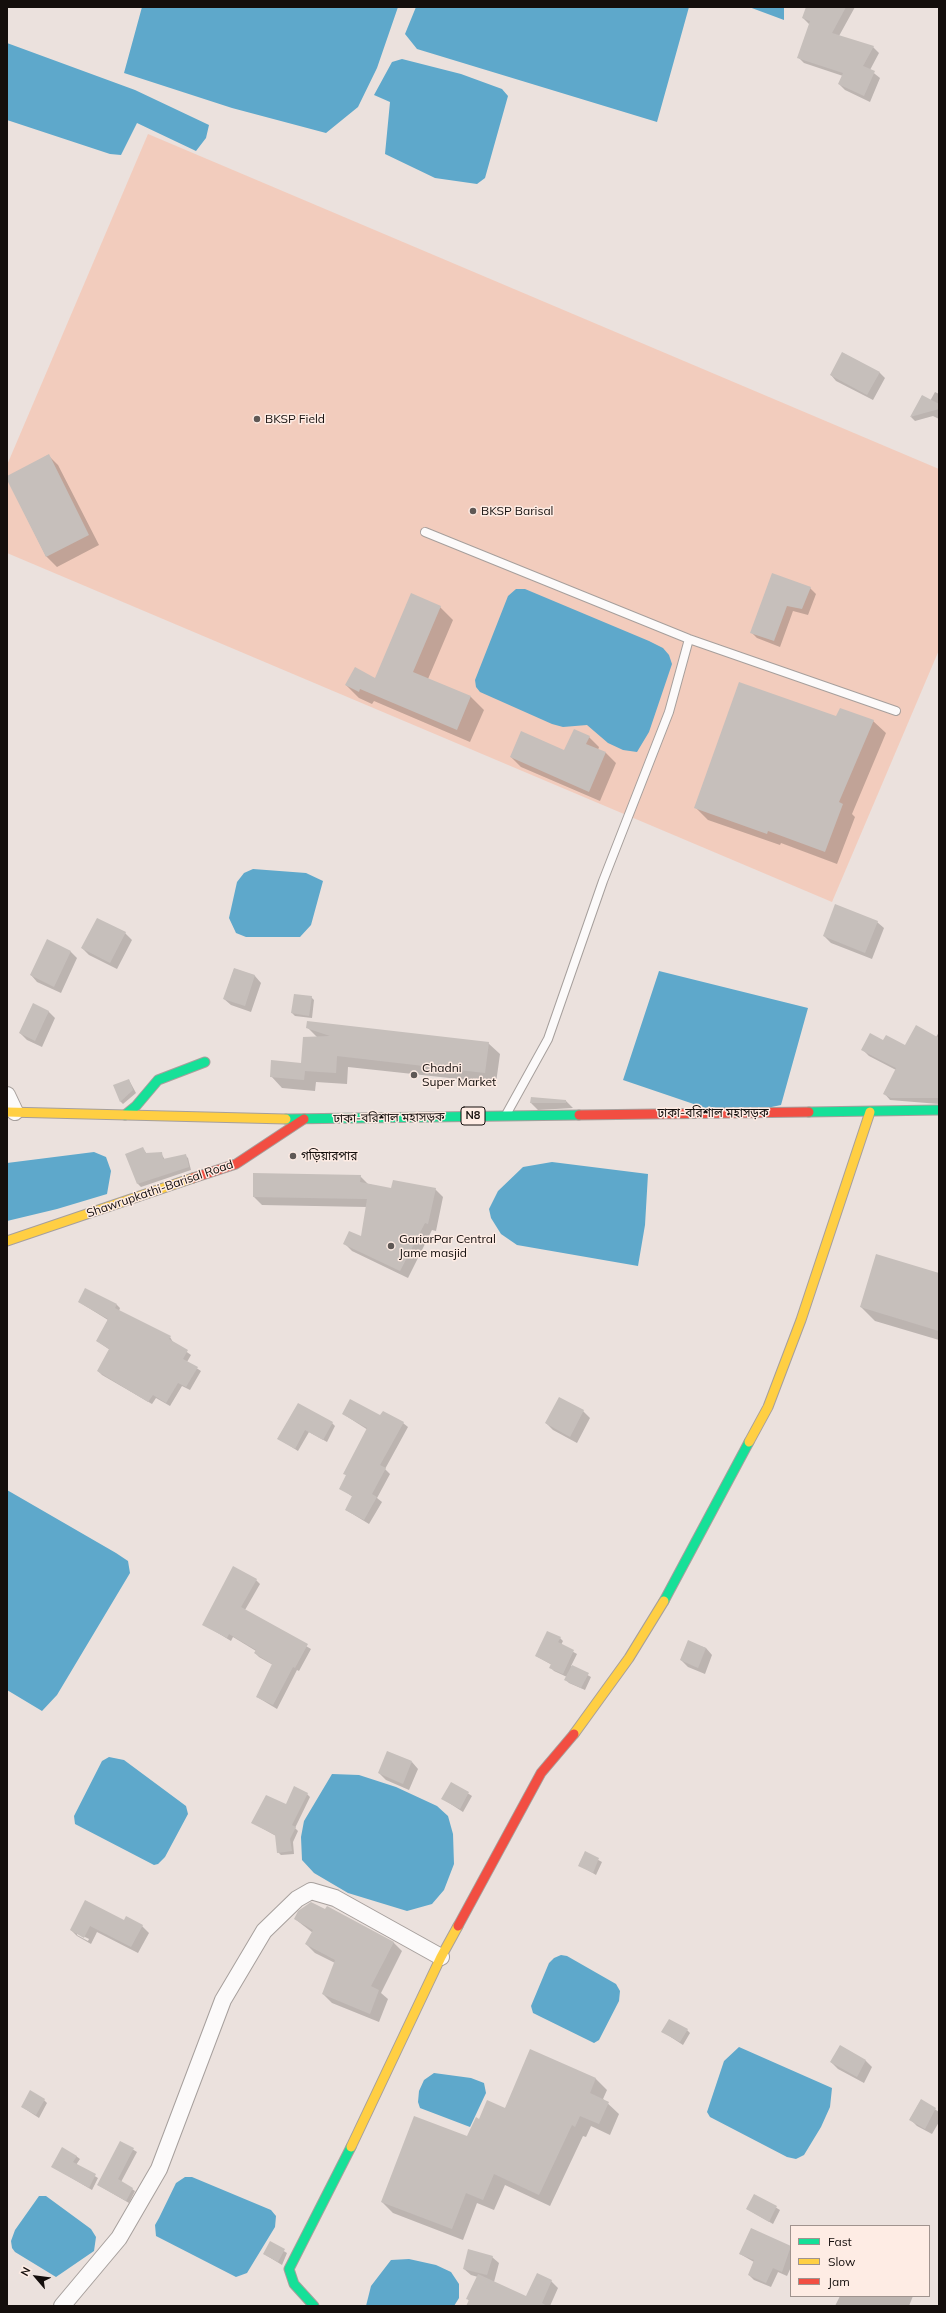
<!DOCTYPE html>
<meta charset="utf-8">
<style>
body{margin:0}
#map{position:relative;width:946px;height:2313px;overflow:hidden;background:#ebe1dd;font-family:Mulish,sans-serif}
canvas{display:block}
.frame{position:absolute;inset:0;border:8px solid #140e0c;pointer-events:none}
.legend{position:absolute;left:790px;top:2225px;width:140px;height:72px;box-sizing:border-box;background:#feece4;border:1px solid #a0938e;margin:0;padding:5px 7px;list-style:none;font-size:12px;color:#140e0c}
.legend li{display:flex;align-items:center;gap:8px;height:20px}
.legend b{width:20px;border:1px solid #a0938e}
.north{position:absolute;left:16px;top:2257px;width:40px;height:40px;-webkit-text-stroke:3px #feece4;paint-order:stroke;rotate:298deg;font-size:11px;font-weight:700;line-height:16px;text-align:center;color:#140e0c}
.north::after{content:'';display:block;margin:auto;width:14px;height:18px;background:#140e0c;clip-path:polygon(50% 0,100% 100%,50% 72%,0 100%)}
</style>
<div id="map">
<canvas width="946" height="2313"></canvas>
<div class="frame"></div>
<ul class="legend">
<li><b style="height:5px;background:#16e098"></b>Fast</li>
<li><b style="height:5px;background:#ffcf43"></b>Slow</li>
<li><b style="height:5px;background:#f24e42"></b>Jam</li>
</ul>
<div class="north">N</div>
</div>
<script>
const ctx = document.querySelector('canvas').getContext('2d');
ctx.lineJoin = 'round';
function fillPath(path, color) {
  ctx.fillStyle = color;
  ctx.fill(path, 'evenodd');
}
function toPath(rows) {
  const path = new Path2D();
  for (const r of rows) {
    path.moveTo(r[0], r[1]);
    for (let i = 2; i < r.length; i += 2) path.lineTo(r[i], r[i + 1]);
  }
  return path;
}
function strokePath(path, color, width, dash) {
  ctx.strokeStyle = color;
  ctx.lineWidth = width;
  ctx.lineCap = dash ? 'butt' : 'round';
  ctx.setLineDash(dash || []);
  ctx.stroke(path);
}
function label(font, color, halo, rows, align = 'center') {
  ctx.font = font + ' Mulish,"Noto Sans Bengali",sans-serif';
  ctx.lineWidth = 3;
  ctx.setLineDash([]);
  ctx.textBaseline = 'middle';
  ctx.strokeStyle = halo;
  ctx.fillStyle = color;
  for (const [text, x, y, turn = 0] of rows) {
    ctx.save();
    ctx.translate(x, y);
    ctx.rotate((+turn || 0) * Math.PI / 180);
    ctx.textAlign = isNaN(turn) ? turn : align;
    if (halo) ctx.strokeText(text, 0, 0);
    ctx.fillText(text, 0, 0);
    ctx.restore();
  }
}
const green = toPath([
 [148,134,939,469,939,650,832,902,7,553,7,465]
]);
const water = toPath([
 [142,7,398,7,377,68,358,107,326,133,232,108,124,73],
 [416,7,689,7,657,122,417,49,405,34],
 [749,7,784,7,784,20],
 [7,43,135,90,209,125,206,138,196,151,137,123,121,155,110,154,7,120],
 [402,59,461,74,502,89,508,96,485,178,477,184,435,178,385,154,390,102,374,95,392,62],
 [516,589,525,589,649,641,663,648,669,655,672,664,649,732,637,752,623,750,608,743,587,725,563,727,552,724,480,692,476,687,475,680,508,596],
 [253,869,306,873,323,881,311,925,300,937,246,937,236,933,229,918,237,882,244,873],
 [659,971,808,1008,781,1105,729,1116,623,1080],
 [94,1152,106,1157,111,1171,107,1194,57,1209,7,1221,7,1163],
 [552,1162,648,1174,645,1225,638,1266,517,1245,501,1234,491,1218,489,1209,498,1191,523,1167],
 [7,1490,116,1553,128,1561,130,1573,57,1695,42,1711,7,1690],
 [109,1757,124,1760,186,1806,188,1814,165,1857,158,1864,154,1865,75,1824,74,1816,102,1761],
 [332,1774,359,1775,396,1787,437,1806,448,1816,453,1834,454,1864,444,1890,432,1904,407,1911,348,1893,314,1873,302,1860,301,1837,304,1821],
 [561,1955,567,1956,616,1984,620,1991,619,2001,599,2040,594,2043,533,2013,531,2006,549,1963,554,1958],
 [739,2047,832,2088,830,2107,821,2127,804,2155,796,2159,787,2157,710,2117,707,2112,724,2061],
 [434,2073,471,2078,484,2083,486,2093,470,2127,420,2108,418,2102,419,2091,424,2080],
 [185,2177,192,2177,271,2210,276,2216,275,2227,247,2273,236,2277,156,2236,155,2225,159,2218,176,2183],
 [39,2196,46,2196,91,2229,96,2237,94,2251,56,2277,15,2252,12,2248,11,2241,15,2230],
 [409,2259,436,2265,451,2272,459,2284,459,2298,454,2306,366,2306,371,2286,391,2260]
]);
const shadow = toPath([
 [807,7,855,7,839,36,873,47,879,53,870,70,880,78,870,102,845,90,839,84,843,76,804,63,798,57,810,25,803,18],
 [843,353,880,373,885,378,873,400,836,381,831,375],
 [935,392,939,394,939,419,933,416,915,421,911,417,922,396,930,401],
 [48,455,58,465,99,545,57,567,46,556,7,478],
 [810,588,816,594,808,615,793,611,780,647,757,638,751,632],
 [440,607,453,620,428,679,471,697,484,710,470,742,374,701,372,704,359,698,346,685,375,679],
 [837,718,873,721,886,733,852,814,855,817,837,864,781,843,780,845,708,820,695,807],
 [589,737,599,747,598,750,606,753,616,763,600,801,521,767,511,757,565,751],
 [877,922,884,928,872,959,831,943,824,936],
 [125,933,132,940,117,969,89,955,82,948],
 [47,941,71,952,77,958,61,993,37,982,31,975],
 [234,969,255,976,261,983,251,1012,231,1005,224,999],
 [311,997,314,1000,312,1018,295,1016,292,1013],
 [48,1011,55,1018,42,1047,27,1040,20,1033],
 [307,1027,488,1043,500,1054,496,1083,348,1067,347,1084,316,1082,315,1091,282,1088,271,1076,301,1064,317,1037],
 [939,1032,939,1104,890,1100,884,1093,896,1070,869,1056,863,1050,884,1041,905,1046,936,1037],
 [129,1080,136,1093,123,1104,120,1101],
 [566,1101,573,1108,538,1110,531,1103],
 [143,1149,147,1154,161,1153,165,1160,185,1155,188,1158,191,1170,141,1187,138,1184],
 [360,1176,368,1184,392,1189,435,1189,443,1197,436,1231,432,1230,408,1278,352,1251,344,1243,362,1238,367,1207,262,1205,254,1197],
 [939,1274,939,1340,875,1321,861,1307],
 [79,1302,117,1305,120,1308,119,1311,170,1337,173,1342,191,1355,187,1362,201,1371,190,1390,182,1386,170,1406,156,1398,152,1404,102,1375,98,1371,110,1350,97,1341,108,1320],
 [583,1411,590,1418,577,1443,553,1430,546,1423],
 [343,1414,381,1416,403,1423,408,1427,385,1469,390,1474,377,1498,382,1502,369,1524,346,1510,353,1497,340,1488,347,1476,344,1473,368,1430],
 [287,1423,332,1423,335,1426,327,1442,309,1432,298,1451,279,1439],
 [256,1580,260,1584,245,1610,311,1649,299,1671,297,1670,277,1709,257,1697,273,1665,259,1657,255,1653,256,1651,233,1637,231,1641,203,1624],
 [560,1638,563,1641,561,1645,577,1654,571,1666,591,1677,585,1690,569,1683,566,1680,567,1677,554,1671,551,1668,552,1665,536,1656],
 [689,1642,706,1648,712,1655,705,1674,688,1667,681,1660],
 [412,1762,418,1769,409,1790,386,1780,379,1773],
 [452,1783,472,1796,463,1812,446,1801],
 [307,1794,310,1797,295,1828,298,1831,293,1842,294,1854,281,1855,278,1852,276,1836,253,1823],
 [585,1853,602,1862,596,1875,579,1865],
 [86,1901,124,1922,142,1926,149,1933,138,1953,97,1932,91,1944,77,1936,71,1930],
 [77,1933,89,1939,88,1941,77,1935],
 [295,1919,393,1942,402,1951,381,1993,388,1999,379,2022,332,2003,323,1994,335,1963,315,1953,306,1944,313,1933],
 [687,2030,690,2033,683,2045,663,2032],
 [840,2046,866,2061,872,2067,864,2083,838,2069,831,2062],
 [531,2051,596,2079,607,2090,603,2099,619,2114,610,2135,591,2126,586,2137,583,2136,550,2206,505,2185,494,2210,477,2203,463,2240,393,2213,382,2202,467,2137,479,2120,505,2109],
 [44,2100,47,2103,39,2118,22,2107],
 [921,2100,939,2112,939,2122,932,2134,917,2126,910,2119],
 [121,2142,137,2152,121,2182,135,2191,129,2203,98,2185],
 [76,2156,80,2159,76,2165,98,2178,92,2190,53,2167],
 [755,2195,780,2210,773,2224,747,2209],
 [752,2229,791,2248,791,2267,787,2276,778,2272,771,2287,754,2280,749,2275,754,2262,740,2254],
 [270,2243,287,2253,282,2265,264,2254],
 [492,2257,499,2263,494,2282,521,2306,467,2306,469,2301,468,2299,478,2277,471,2275,464,2269],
 [537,2275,551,2281,558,2288,550,2306,538,2306],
 [840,2296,913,2296,909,2306,835,2306]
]);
const building = toPath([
 [806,7,846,7,832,33,874,46,863,66,875,71,864,96,838,84,843,73,797,58,810,21,802,18],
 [842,352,880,372,867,395,830,375],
 [922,395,939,404,939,409,910,417],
 [49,454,89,535,46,557,7,480,7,476],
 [772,573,811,587,802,609,787,606,774,641,750,633],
 [411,593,441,606,413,672,471,696,457,730,360,689,359,692,345,685,355,667,375,678],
 [739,682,836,716,840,708,874,720,839,802,843,804,825,852,768,831,767,834,694,808],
 [574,729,590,736,586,744,606,752,589,792,510,757,521,731,564,750],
 [835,904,878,921,865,953,823,936],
 [97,918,126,932,110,963,81,948],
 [47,939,71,951,54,987,30,975],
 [234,968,255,975,245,1006,223,999],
 [294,994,312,996,309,1016,291,1013],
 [33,1003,49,1011,35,1041,19,1033],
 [307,1021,489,1042,485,1073,337,1056,336,1073,305,1071,304,1080,270,1077,271,1060,301,1063,303,1037,330,1036,306,1028],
 [916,1025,939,1038,939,1098,891,1098,883,1094,896,1068,861,1050,870,1033,883,1040,886,1035,905,1045],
 [129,1079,133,1090,120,1102,113,1085],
 [531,1097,566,1100,566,1103,530,1103],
 [143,1147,146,1153,162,1152,163,1159,186,1154,189,1167,137,1184,125,1154],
 [253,1173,361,1175,360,1182,391,1188,393,1180,436,1188,428,1224,425,1223,400,1271,343,1244,349,1231,361,1236,367,1199,253,1197],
 [876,1254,939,1273,939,1331,860,1307],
 [85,1288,117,1304,115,1308,171,1336,169,1339,188,1350,183,1359,198,1367,186,1387,178,1383,166,1403,153,1395,148,1402,97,1371,109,1349,96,1341,108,1319,78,1302],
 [559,1397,584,1410,570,1437,545,1423],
 [350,1399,380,1415,383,1411,404,1422,380,1465,386,1468,372,1494,377,1497,364,1520,345,1510,352,1496,339,1489,346,1475,343,1474,367,1428,342,1414],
 [298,1403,333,1422,323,1440,305,1430,295,1449,277,1439],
 [233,1566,257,1579,241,1607,308,1644,295,1668,293,1667,273,1705,256,1697,272,1664,254,1653,256,1650,229,1634,227,1638,202,1625],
 [547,1631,561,1637,558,1642,574,1650,563,1674,549,1668,551,1664,535,1656],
 [688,1640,706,1648,698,1668,680,1660],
 [572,1665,589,1673,581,1688,564,1680],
 [387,1751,412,1761,403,1784,378,1773],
 [451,1782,469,1792,460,1809,441,1799],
 [294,1786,308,1793,292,1825,296,1827,290,1839,292,1851,277,1853,275,1835,251,1823,266,1795,286,1804],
 [585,1851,599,1858,593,1873,578,1866],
 [85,1900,124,1920,126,1916,143,1925,131,1947,90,1926,84,1938,70,1930],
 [311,1902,325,1909,327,1906,394,1942,371,1986,379,1990,370,2014,322,1994,335,1960,305,1944,313,1930,294,1919,298,1911],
 [669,2019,688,2029,680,2042,661,2032],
 [840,2045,866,2060,857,2077,830,2062],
 [530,2049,596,2078,590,2093,609,2102,599,2124,580,2116,575,2127,572,2125,539,2195,494,2174,483,2200,466,2193,452,2229,381,2202,414,2116,467,2136,476,2117,479,2119,487,2100,505,2108],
 [30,2090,45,2099,36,2115,21,2107],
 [921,2099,936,2108,925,2129,909,2120],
 [120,2141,134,2148,118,2179,133,2188,126,2201,97,2185],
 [62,2147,77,2156,73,2162,96,2174,89,2188,51,2167],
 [754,2194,777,2206,769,2222,746,2209],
 [751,2228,791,2246,782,2272,773,2268,766,2283,748,2275,754,2260,739,2254],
 [270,2241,285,2249,278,2262,263,2254],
 [468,2249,493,2256,487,2275,463,2269],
 [537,2273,552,2280,542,2303,547,2306,466,2306,469,2300,466,2299,478,2274,526,2296]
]);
const lane = toPath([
 [425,532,689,639,896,711],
 [507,1113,548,1039,603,881,669,712,689,639]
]);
const street = toPath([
 [7,1095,15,1112],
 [62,2306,119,2238,159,2169,223,2000,264,1931,297,1899,311,1891,335,1898,441,1957]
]);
const fast = toPath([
 [809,1112,939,1110],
 [125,1115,136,1106,158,1080,205,1062],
 [286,1119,579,1115],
 [664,1601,749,1442],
 [314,2306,294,2284,289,2269,351,2147]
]);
const slow = toPath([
 [7,1112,286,1119],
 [7,1241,193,1178],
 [749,1442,768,1407,801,1320,870,1112],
 [574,1734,629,1658,664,1601],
 [351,2147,441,1957,458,1926]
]);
const jam = toPath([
 [579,1115,809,1112],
 [193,1178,236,1164,304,1119],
 [458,1926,541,1773,574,1734]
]);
const markers = [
 [257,419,4,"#5f5855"],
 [473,511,4,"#5f5855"],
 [414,1075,4,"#5f5855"],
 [293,1156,4,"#5f5855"],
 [391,1246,4,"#5f5855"]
];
const shields = [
 [473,1116,24]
];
const shieldNames = [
 ["N8",473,1116]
];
const poiNames = [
 ["BKSP Field",265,419],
 ["BKSP Barisal",481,511],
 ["Chadni",422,1068],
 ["Super Market",422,1082],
 ["গড়িয়ারপার",301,1156],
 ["GariarPar Central",399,1239],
 ["Jame masjid",399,1253]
];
const streetNames = [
 ["ঢাকা-বরিশাল মহাসড়ক",713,1113],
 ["ঢাকা-বরিশাল মহাসড়ক",389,1118,-1],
 ["Shawrupkathi-Barisal Road",160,1189,-19]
];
fillPath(green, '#f2ccbd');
fillPath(water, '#5ea8cb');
fillPath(shadow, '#0003');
fillPath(building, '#c6bfbb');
strokePath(lane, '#a69f9c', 10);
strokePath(street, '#a69f9c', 18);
strokePath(fast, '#a69f9c', 11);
strokePath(slow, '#a69f9c', 11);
strokePath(jam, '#a69f9c', 11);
strokePath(lane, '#fcfafa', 8);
strokePath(street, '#fcfafa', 16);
strokePath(fast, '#16e098', 9);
strokePath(slow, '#ffcf43', 9);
strokePath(jam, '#f24e42', 9);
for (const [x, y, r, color] of markers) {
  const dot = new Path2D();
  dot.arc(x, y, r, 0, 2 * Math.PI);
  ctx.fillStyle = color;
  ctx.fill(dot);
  strokePath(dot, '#feece4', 1.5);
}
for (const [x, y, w] of shields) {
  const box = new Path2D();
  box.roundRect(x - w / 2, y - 9, w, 18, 3);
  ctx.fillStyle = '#feece4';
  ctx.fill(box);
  strokePath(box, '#140e0c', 1);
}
label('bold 11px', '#140e0c', null, shieldNames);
label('12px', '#140e0c', '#feece4', poiNames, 'left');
label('12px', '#140e0c', '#feece4', streetNames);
</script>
